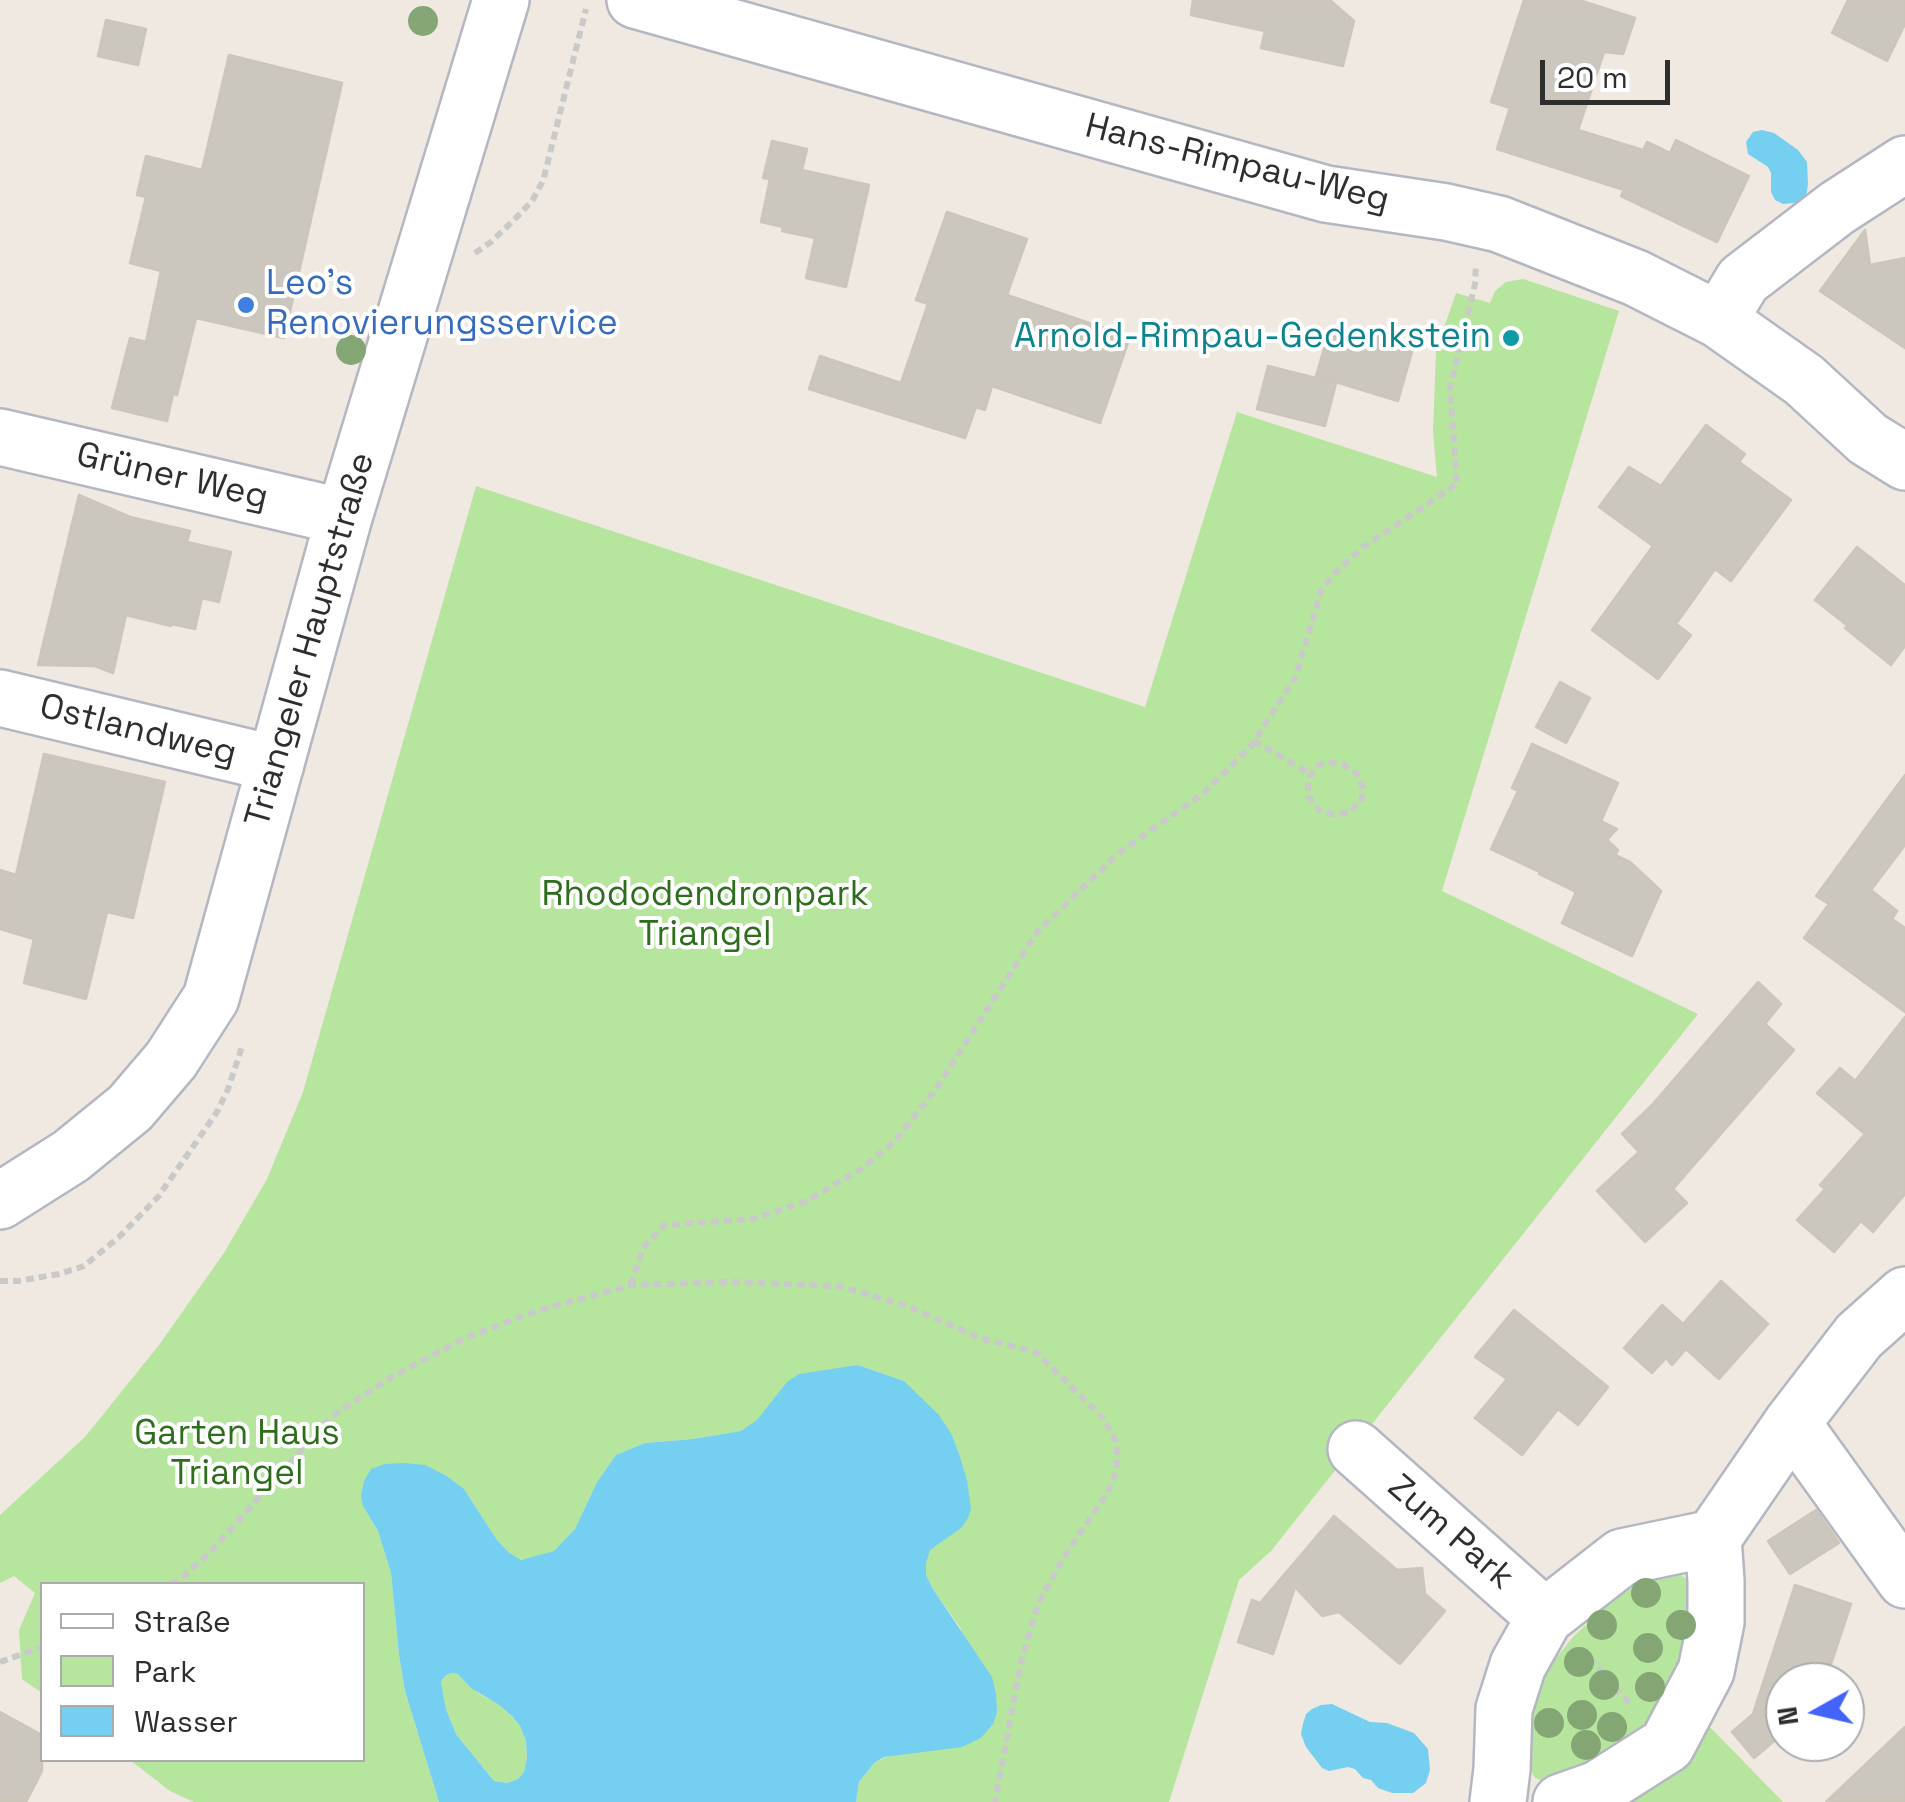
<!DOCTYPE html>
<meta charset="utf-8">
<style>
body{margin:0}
#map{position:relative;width:1905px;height:1802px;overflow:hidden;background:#efe9e1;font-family:"Space Grotesk",sans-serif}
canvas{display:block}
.legend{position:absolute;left:40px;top:1582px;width:325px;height:180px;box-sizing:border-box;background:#fff;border:2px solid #ababab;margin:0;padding:12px 18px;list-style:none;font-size:30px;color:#2e2e2e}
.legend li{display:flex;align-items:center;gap:20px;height:50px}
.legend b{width:50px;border:2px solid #ababab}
.north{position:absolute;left:1765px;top:1662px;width:100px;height:100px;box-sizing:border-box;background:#fff;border:2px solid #ababab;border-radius:50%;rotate:262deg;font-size:28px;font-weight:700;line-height:40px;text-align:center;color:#2e2e2e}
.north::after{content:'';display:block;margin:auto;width:35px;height:45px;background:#4264fb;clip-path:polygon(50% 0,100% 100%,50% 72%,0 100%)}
.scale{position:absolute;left:1540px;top:60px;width:130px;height:45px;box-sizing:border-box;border:5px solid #2e2e2e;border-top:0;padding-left:12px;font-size:30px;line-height:35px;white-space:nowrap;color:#2e2e2e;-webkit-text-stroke:8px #fff;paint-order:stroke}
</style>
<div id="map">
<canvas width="1905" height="1802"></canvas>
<ul class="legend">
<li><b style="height:12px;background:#fff"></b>Straße</li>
<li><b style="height:28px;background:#b6e59e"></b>Park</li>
<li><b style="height:28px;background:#75cff0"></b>Wasser</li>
</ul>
<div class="north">N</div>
<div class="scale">20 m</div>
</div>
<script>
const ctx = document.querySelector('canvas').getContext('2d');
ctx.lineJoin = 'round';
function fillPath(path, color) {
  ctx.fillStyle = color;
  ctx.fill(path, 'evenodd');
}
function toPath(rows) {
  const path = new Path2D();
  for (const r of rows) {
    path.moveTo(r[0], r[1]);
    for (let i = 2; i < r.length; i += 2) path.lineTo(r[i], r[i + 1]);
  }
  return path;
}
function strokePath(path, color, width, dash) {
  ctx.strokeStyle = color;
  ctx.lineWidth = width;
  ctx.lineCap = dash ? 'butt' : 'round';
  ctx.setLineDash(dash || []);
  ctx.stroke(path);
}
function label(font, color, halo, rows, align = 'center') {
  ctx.font = font + ' "Space Grotesk",sans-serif';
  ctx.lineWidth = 8;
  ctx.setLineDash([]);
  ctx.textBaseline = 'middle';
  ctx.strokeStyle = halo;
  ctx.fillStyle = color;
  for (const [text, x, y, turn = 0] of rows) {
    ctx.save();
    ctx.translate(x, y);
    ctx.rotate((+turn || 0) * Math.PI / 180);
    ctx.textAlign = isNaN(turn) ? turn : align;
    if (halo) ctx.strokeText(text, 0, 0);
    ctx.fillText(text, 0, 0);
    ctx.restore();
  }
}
const green = toPath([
 [1523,279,1619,311,1442,891,1698,1014,1271,1551,1239,1580,1169,1802,856,1802,859,1782,874,1763,885,1757,916,1752,961,1629,933,1589,926,1575,926,1563,929,1550,967,1480,952,1435,904,1381,858,1365,741,1431,693,1439,645,1443,616,1455,597,1482,575,1529,554,1551,541,1555,521,1560,507,1552,497,1540,464,1489,363,1506,378,1531,391,1573,399,1655,405,1691,439,1802,194,1802,170,1791,130,1760,362,1760,362,1584,42,1584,42,1693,22,1679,19,1630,35,1593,14,1576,0,1583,0,1515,85,1437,159,1345,224,1253,267,1179,303,1092,476,486,1145,707,1237,412,1437,477,1433,433,1436,351,1456,293,1490,303,1495,291,1506,282],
 [1677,1572,1694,1585,1689,1650,1643,1733,1613,1760,1549,1783,1535,1778,1527,1763,1529,1710,1544,1673,1573,1637,1616,1597,1649,1579],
 [451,1673,458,1674,478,1693,499,1705,512,1716,520,1726,526,1741,527,1758,524,1772,518,1779,507,1783,494,1781,456,1734,446,1709,441,1682,445,1676],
 [1706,1723,1783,1802,1625,1802]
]);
const water = toPath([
 [1762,130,1774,133,1798,150,1807,162,1808,184,1806,197,1794,203,1783,204,1775,200,1771,192,1771,173,1768,167,1748,154,1746,142,1753,132],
 [858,1365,904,1381,939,1415,952,1435,960,1457,967,1480,971,1509,968,1518,961,1528,930,1550,926,1563,926,1575,933,1589,992,1677,996,1694,997,1712,993,1724,981,1738,962,1747,884,1757,874,1763,859,1782,856,1802,439,1802,405,1691,399,1655,391,1573,378,1531,363,1506,361,1496,364,1481,371,1469,385,1464,404,1463,425,1465,445,1475,464,1489,497,1540,508,1552,521,1560,554,1551,575,1529,597,1482,616,1455,645,1443,693,1439,741,1431,757,1420,787,1382,799,1374],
 [451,1673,458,1674,471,1688,499,1705,512,1716,520,1726,526,1741,527,1758,524,1772,518,1779,507,1783,494,1781,456,1734,446,1709,441,1682,445,1676],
 [1332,1704,1370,1722,1387,1723,1414,1733,1428,1749,1430,1770,1426,1783,1413,1793,1392,1793,1378,1788,1371,1780,1363,1778,1355,1769,1348,1767,1329,1771,1322,1768,1306,1747,1301,1734,1303,1724,1306,1714,1312,1709,1321,1705]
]);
const building = toPath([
 [1193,0,1330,0,1354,21,1343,66,1261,48,1265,31,1191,15,1193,0],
 [1524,0,1579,0,1635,18,1623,54,1604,52,1578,130,1643,150,1647,142,1670,153,1676,140,1749,176,1717,242,1621,196,1624,190,1497,149,1510,108,1491,102,1524,0],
 [1848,0,1905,0,1905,24,1887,61,1832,33,1848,0],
 [106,20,146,29,138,65,98,56,106,20],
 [229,55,342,83,284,338,196,318,177,395,173,394,167,421,112,408,130,338,146,342,161,271,130,263,146,197,137,195,146,156,202,170,229,55],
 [772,141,807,149,802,170,869,185,846,287,806,278,815,238,782,231,783,227,761,222,770,179,763,178,772,141],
 [947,212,1027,239,1007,295,1130,337,1100,423,992,386,985,410,976,407,965,438,809,389,820,356,901,383,928,304,916,300,947,212],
 [1865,230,1870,265,1905,258,1905,348,1820,291,1865,230],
 [1353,327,1396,339,1394,346,1412,352,1398,401,1316,376,1330,328,1350,334,1353,327],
 [1268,366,1336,383,1325,426,1257,409,1268,366],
 [1706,425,1745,454,1739,462,1791,500,1731,581,1715,569,1676,624,1691,635,1658,679,1592,630,1653,546,1599,507,1629,467,1661,486,1706,425],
 [79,495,130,517,190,531,187,542,231,552,219,602,202,598,195,629,172,624,171,626,126,615,113,673,95,666,38,665,79,495],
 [1857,547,1905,585,1905,646,1891,665,1845,628,1848,626,1815,600,1857,547],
 [1560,682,1590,698,1566,743,1536,727,1560,682],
 [1532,744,1618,783,1601,821,1617,829,1607,840,1618,850,1615,855,1630,862,1661,891,1632,956,1562,923,1576,892,1539,874,1540,872,1491,849,1518,791,1512,788,1532,744],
 [44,754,165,782,133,918,107,912,86,999,24,983,34,939,0,929,0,870,16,875,44,754],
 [1905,775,1905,845,1871,890,1897,911,1892,919,1905,928,1905,1012,1804,938,1829,904,1816,896,1905,775],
 [1758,982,1781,1004,1765,1024,1794,1050,1673,1189,1687,1203,1645,1242,1597,1191,1639,1152,1622,1134,1652,1105,1758,982],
 [1905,1017,1905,1194,1873,1232,1861,1221,1834,1252,1797,1220,1825,1189,1820,1185,1865,1134,1817,1093,1840,1068,1855,1081,1905,1017],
 [1721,1281,1768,1324,1719,1379,1686,1349,1672,1365,1666,1358,1652,1373,1624,1348,1662,1305,1683,1324,1721,1281],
 [1514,1310,1608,1387,1578,1425,1558,1409,1522,1455,1475,1418,1507,1379,1475,1357,1514,1310],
 [1816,1510,1839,1543,1790,1574,1768,1541,1816,1510],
 [1334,1516,1397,1570,1422,1568,1425,1594,1445,1611,1400,1664,1339,1612,1322,1616,1295,1587,1273,1654,1238,1642,1252,1600,1260,1603,1334,1516],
 [1795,1585,1851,1604,1825,1682,1785,1682,1785,1732,1754,1758,1732,1732,1753,1714,1795,1585],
 [0,1712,42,1735,42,1771,26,1802,0,1802,0,1712],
 [1905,1727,1905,1802,1826,1802,1905,1727]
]);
const path = toPath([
 [475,253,491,242,514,220,532,201,543,181,586,9],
 [1254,741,1311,774],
 [1329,762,1344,765,1356,773,1363,787,1361,801,1349,813,1332,814,1319,810,1309,797,1308,785,1311,774,1319,765,1329,762],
 [0,1281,18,1281,59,1274,84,1266,119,1237,158,1197,217,1112,228,1089,243,1044],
 [631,1285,643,1248,664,1225,753,1219,807,1201,861,1169,895,1141,936,1089,1037,932,1120,852,1204,793,1252,745,1296,676,1321,591,1333,575,1363,547,1457,484,1450,389,1475,284,1476,265],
 [171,1584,185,1575,211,1551,331,1417,388,1379,463,1339,533,1312,631,1285,731,1282,839,1286,907,1306,983,1339,1036,1352,1103,1418,1117,1443,1117,1470,1108,1492,1064,1557,1038,1604,1021,1662,995,1802],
 [1581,1648,1632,1706],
 [0,1662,42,1647]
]);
const minor = toPath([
 [635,0,1326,194,1446,212,1499,224,1636,278,1719,320,1804,380,1868,439,1905,462],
 [1719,320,1743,280,1837,208,1905,164],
 [0,437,344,517],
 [0,698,276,764],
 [0,1201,71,1156,130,1108,171,1060,211,998,344,517,501,0],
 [1792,1423,1905,1580],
 [1356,1449,1545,1617],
 [1498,1802,1502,1769,1504,1709,1518,1665,1545,1617,1622,1557,1713,1538],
 [1561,1802,1598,1789,1667,1745,1706,1671,1716,1622,1716,1581,1713,1538,1792,1423,1859,1336,1905,1295]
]);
const trees = [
 [423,21],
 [351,350],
 [1646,1593],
 [1602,1625],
 [1681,1625],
 [1648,1648],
 [1579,1662],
 [1604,1685],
 [1650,1687],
 [1582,1715],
 [1549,1723],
 [1612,1727],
 [1586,1745]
];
const markers = [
 [246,305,10,"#3f7fe0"],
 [1511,338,10,"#0f9aa8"]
];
const streetNames = [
 ["Hans-Rimpau-Weg",1237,164,14],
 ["Grüner Weg",172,477,13],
 ["Triangeler Hauptstraße",311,640,-74],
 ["Ostlandweg",138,731,14],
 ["Zum Park",1450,1533,41]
];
const shopNames = [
 ["Leo's",266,285],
 ["Renovierungsservice",266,325]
];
const cultureNames = [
 ["Arnold-Rimpau-Gedenkstein",1491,338]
];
const parkNames = [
 ["Rhododendronpark",705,896],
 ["Triangel",705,936],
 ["Garten Haus",237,1435],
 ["Triangel",237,1475]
];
fillPath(green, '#b6e59e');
fillPath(water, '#75cff0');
fillPath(building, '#cbc7bf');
strokePath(building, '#cbc5ba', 2.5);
strokePath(minor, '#b4b7c1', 60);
strokePath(path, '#c9c9c9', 6, [8, 5]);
strokePath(minor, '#fff', 55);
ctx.fillStyle = '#84a574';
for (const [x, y] of trees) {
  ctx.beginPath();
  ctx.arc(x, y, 15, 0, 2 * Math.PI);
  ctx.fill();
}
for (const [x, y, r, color] of markers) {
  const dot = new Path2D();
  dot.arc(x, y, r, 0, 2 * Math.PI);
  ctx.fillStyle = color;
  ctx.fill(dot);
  strokePath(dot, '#fff', 4);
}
label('35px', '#2e2e2e', '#fff', streetNames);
label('35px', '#366cbe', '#fff', shopNames, 'left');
label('35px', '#0d838f', '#fff', cultureNames, 'right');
label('35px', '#2c6e1b', '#fff', parkNames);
</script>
